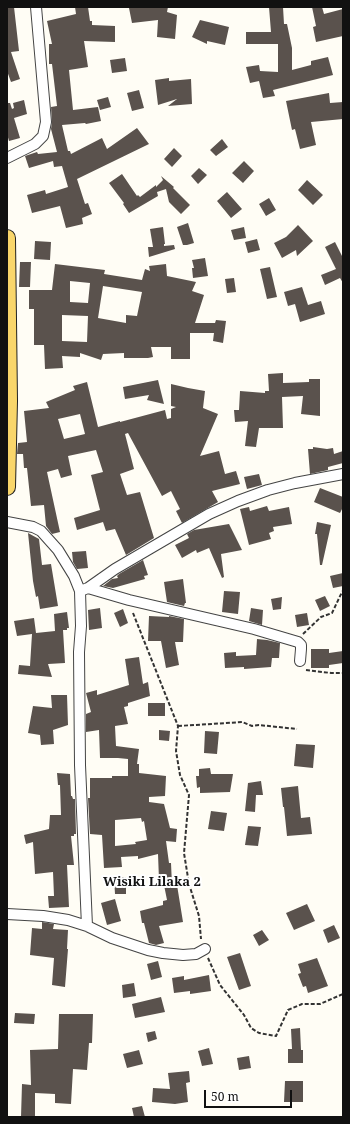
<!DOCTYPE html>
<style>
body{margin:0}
#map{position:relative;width:350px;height:1124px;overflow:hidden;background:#fffdf5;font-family:"Noto Serif",serif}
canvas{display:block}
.frame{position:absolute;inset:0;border:8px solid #111;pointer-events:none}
.scale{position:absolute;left:204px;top:1090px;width:88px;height:18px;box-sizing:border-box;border:2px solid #111;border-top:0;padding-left:5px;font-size:12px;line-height:14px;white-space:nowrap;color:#111;-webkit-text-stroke:3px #fff;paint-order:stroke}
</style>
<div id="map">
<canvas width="350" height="1124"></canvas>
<div class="frame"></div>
<div class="scale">50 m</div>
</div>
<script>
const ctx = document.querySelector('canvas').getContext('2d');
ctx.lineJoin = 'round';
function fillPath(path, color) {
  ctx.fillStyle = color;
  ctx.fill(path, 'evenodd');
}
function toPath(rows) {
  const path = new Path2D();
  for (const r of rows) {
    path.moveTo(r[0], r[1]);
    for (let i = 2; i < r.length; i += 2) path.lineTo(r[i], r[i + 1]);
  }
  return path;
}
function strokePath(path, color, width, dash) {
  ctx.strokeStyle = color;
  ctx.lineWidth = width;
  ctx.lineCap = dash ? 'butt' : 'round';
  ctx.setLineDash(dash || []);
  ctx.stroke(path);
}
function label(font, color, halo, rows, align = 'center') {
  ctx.font = font + ' "Noto Serif",serif';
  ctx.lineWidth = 4;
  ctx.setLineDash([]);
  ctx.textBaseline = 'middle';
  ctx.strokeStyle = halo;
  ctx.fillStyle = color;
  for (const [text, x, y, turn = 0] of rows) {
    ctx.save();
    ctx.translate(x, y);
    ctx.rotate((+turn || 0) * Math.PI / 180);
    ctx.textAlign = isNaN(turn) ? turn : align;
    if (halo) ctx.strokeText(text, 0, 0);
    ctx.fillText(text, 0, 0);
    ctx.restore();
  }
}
const building = toPath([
 [7,7,14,7,19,51,11,52,20,79,11,82,7,71],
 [75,7,88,7,90,21,92,21,92,25,115,26,115,42,84,41,88,67,69,70,73,110,98,107,101,121,86,124,85,123,62,125,68,151,70,151,71,154,102,138,107,149,137,128,149,144,77,179,85,204,88,203,92,214,82,218,83,224,66,228,60,206,32,213,27,195,45,190,46,194,68,187,62,166,54,167,53,161,29,168,25,156,37,152,38,154,57,152,51,129,52,122,51,107,57,106,52,64,49,64,49,44,52,44,47,21,76,14],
 [135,7,168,7,167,12,177,15,175,39,157,37,158,20,132,23,129,8],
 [269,7,283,7,284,24,287,24,292,48,292,70,311,65,311,61,328,57,333,75,273,90,275,96,263,98,259,81,250,83,246,67,259,65,260,71,278,72,278,44,246,44,246,32,271,32],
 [312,7,322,7,324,14,343,9,343,36,316,42,313,27,316,26],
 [200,20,229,27,225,45,207,41,207,44,192,37],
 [125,58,127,71,112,73,110,60],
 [169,78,169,81,191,79,192,104,168,106,177,99,158,105,155,80],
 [139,90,144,108,132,111,127,93],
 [329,93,330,103,343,102,343,119,311,122,316,145,300,149,295,129,292,130,286,101],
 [108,97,111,107,100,110,97,100],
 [24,100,27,114,14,118,20,138,9,141,7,134,7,103,10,103,12,109,14,108,13,103],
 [222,139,228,147,216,156,210,150],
 [174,148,182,156,172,167,164,159],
 [244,161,254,171,243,183,232,173],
 [199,168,207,175,198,184,191,176],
 [122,174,137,196,138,195,140,197,156,185,156,187,163,180,161,176,174,187,173,188,190,205,181,214,169,202,166,189,157,192,158,196,129,213,123,204,124,203,109,183],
 [307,180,323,195,313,205,298,190],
 [227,192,242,209,231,218,217,201],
 [269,198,276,210,266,216,259,204],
 [188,223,194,243,187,245,183,245,177,227],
 [298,225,313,241,297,256,296,250,282,258,274,243,286,237],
 [163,227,165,244,164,244,164,246,174,245,175,249,149,257,148,247,153,247,150,229],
 [244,227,246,238,234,240,231,230],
 [257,239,260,250,248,253,245,242],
 [35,241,51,242,50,260,34,259],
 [335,242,343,258,343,283,340,278,325,285,321,275,336,269,325,247],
 [205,258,208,276,193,278,192,268,194,268,192,260],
 [20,262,31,262,30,287,19,287],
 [55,264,105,270,104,274,142,280,145,269,150,271,149,266,166,264,167,276,196,282,192,291,204,295,195,323,215,323,216,320,226,321,223,343,213,341,214,333,190,333,190,359,171,359,171,347,151,347,153,357,148,358,124,358,124,353,103,354,101,360,80,353,80,357,62,356,63,368,45,369,44,345,34,345,34,309,29,309,29,290,52,290],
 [70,281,90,283,88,303,70,302],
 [103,286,142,292,137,316,126,315,126,323,98,318],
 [62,315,88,316,87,342,62,341],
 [270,267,277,297,267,299,260,269],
 [234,278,236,292,227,293,225,279],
 [302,287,308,305,321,301,325,314,300,322,295,304,288,306,284,292],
 [283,373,283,383,309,382,309,379,320,379,320,416,301,414,303,396,282,397,283,428,259,428,256,447,245,446,248,421,235,422,234,410,239,410,240,391,265,393,265,391,269,391,268,374],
 [158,380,164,404,147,400,149,395,125,399,123,387],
 [87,382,98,427,120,421,120,422,165,410,167,419,171,418,171,409,176,407,171,406,171,384,188,388,205,391,203,408,218,414,200,456,219,451,225,474,236,471,240,484,212,491,218,502,182,523,176,511,180,509,171,491,162,496,128,433,125,434,134,469,120,474,127,495,140,492,154,538,126,555,115,529,106,531,103,522,77,530,74,518,100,510,91,475,103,472,96,450,68,456,72,475,61,478,58,469,47,472,60,532,52,534,46,526,44,505,31,506,27,468,24,468,23,454,17,454,18,443,27,442,24,411,49,408,46,402,75,390,73,386],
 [80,414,85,434,64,439,58,419],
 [313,447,327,449,333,448,334,454,343,451,343,463,328,467,328,470,310,474,308,449,313,449],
 [259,474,262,485,247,489,244,477],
 [320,488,343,497,343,507,340,513,314,502],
 [267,506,269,511,289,507,292,524,273,527,274,531,269,533,271,539,249,545,240,509,249,507,250,511],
 [317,522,331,525,322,565,320,565,317,534,315,534],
 [229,524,242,550,221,554,224,577,222,578,209,548,197,553,196,550,182,558,175,545,189,538,187,534,194,530],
 [28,533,39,539,42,565,51,564,58,606,40,609,38,596,36,597,33,581],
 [86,551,88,568,77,569,73,562,72,552],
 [143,560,148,575,144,576,145,579,113,588,103,586,112,579,118,578,117,576,119,574],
 [343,573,343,586,333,588,330,576],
 [183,579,186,603,185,603,184,606,167,602,164,582],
 [224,591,240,592,238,614,222,612],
 [325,596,330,606,320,611,315,600],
 [282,597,281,609,273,610,271,599],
 [100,608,102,628,89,630,88,610],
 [251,608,263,610,262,625,249,621],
 [123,609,128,623,120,627,114,613],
 [67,612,69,628,67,628,67,630,63,630,65,663,48,664,52,677,18,674,19,665,30,666,32,634,17,636,14,621,34,618,36,633,55,631,54,614],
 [307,613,309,625,297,627,295,615],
 [149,616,169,617,169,616,184,619,183,642,175,642,179,665,166,668,161,641,148,641],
 [257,639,267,640,280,643,279,658,272,658,271,667,244,669,244,667,225,668,224,653,236,652,236,656,256,655],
 [311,649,329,649,329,653,343,651,343,663,329,665,329,668,311,668],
 [139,657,143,684,148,682,150,696,128,703,128,706,124,707,128,724,115,726,116,746,139,749,137,764,139,764,139,773,166,776,165,796,149,797,149,802,164,804,170,828,177,829,176,842,166,841,169,863,171,863,172,885,177,885,183,922,159,926,164,943,156,945,149,943,144,923,142,923,140,911,163,905,163,901,167,900,163,880,159,880,158,854,138,859,138,856,121,857,122,867,104,868,102,835,90,834,88,798,90,798,90,778,112,778,112,776,128,776,128,759,118,758,100,758,99,730,86,732,86,714,91,712,86,693,97,690,97,695,129,685,125,659],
 [141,818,142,822,144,821,147,840,135,842,136,844,115,846,115,820],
 [51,695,67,695,68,725,53,730,54,744,41,745,40,735,28,733,33,706,52,708],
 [148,703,165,703,165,716,148,716],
 [159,730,170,731,169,741,159,740],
 [205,731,219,732,217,754,204,753],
 [296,744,315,745,313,768,294,766],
 [210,768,211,774,233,774,230,792,200,793,200,787,197,788,196,776,199,776,199,769],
 [57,773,70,774,71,796,72,796,73,799,75,799,76,834,74,834,74,836,71,836,74,865,67,865,69,907,49,908,48,896,54,896,53,872,35,874,33,842,26,844,24,835,49,829,50,815,61,815,60,785,58,785],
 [261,781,263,795,256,795,255,812,245,811,248,783],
 [298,786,301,818,310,817,312,834,287,836,284,807,283,807,281,788],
 [211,811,227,813,224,831,208,829],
 [248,826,261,827,258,846,245,845],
 [114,877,126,877,126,894,115,894],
 [115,899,121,921,107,925,101,903],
 [307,904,315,921,294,930,286,913],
 [42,922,54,924,53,929,68,930,67,949,68,949,65,987,52,985,54,958,30,955,32,928,42,929],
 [334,925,340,938,328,943,323,930],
 [262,930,269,940,259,946,253,935],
 [240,953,251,986,239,990,227,957],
 [317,958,328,986,308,993,306,986,303,987,298,974,301,973,298,964],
 [158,961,162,977,151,980,147,964],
 [209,975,211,991,190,994,190,991,174,993,172,978,184,976,184,980],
 [134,983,136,996,123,998,122,985],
 [161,997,165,1012,135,1018,132,1004],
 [15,1013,35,1014,34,1024,14,1023],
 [59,1014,93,1014,92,1043,89,1043,87,1070,73,1069,71,1104,55,1103,55,1094,35,1093,35,1117,21,1117,22,1084,31,1085,30,1050,58,1049],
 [300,1028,301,1050,303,1050,303,1063,288,1063,288,1049,292,1049,291,1029],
 [155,1031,157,1039,148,1042,146,1033],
 [209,1048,213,1064,202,1066,198,1051],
 [139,1050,143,1064,127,1068,123,1054],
 [249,1056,251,1068,239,1070,237,1058],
 [189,1071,190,1082,186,1083,188,1102,175,1104,152,1102,153,1088,170,1089,168,1073],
 [285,1081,303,1081,303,1102,284,1102],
 [142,1106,145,1117,134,1117,132,1108]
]);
const path = toPath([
 [133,613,178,726,176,751,180,775,189,795,184,853,189,884,199,916,201,939],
 [303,634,321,617,332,613,342,592,343,591],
 [306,670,331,673,343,673],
 [178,726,242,722,252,726,259,725,297,729],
 [208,958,220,985,244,1015,251,1028,259,1033,276,1036,288,1010,302,1004,320,1004,343,994]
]);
const street = toPath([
 [7,158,35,144,43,136,46,122,36,7],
 [7,522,33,527,41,531,58,550,74,576,80,591,81,626,79,652,80,765,87,926],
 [88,588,129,600,254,629,298,642,301,645,301,649,300,661],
 [80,591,88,588,115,569,209,514,238,501,268,490,295,483,343,474],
 [7,914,43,916,68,920,87,926,112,938,148,950,163,953,183,955,196,954,205,949]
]);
const primary = toPath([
 [7,238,9,401,7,487]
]);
const quarterNames = [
 ["Wisiki Lilaka 2",152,882]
];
fillPath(building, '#5a524d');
strokePath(street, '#444', 12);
strokePath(primary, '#222', 18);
strokePath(path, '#333', 2, [4, 2]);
strokePath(street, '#fff', 10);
strokePath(primary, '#f9d66b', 16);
label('bold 13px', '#111', '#fff', quarterNames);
</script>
